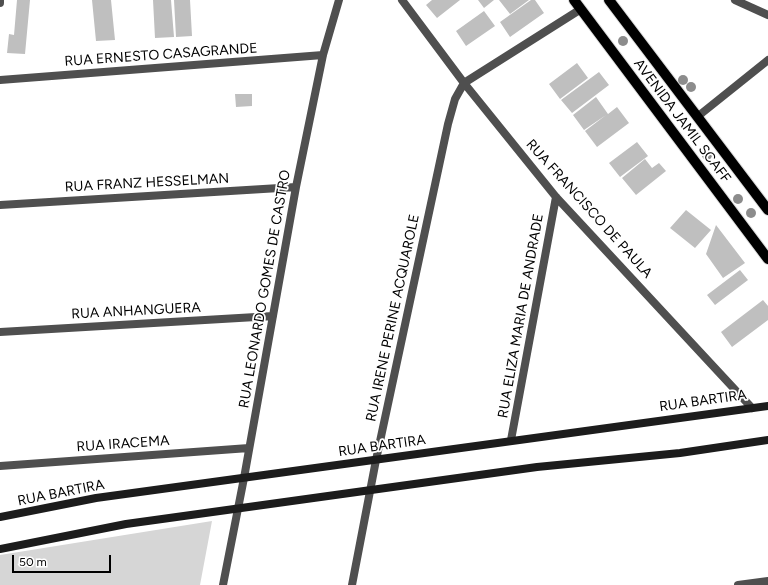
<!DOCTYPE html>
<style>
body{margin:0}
#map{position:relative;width:768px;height:585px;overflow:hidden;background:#fff;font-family:Figtree,sans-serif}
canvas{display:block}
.scale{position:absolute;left:12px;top:555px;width:99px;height:18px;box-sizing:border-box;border:2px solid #000;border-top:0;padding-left:5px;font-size:12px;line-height:14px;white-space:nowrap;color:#000;-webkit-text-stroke:3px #fff;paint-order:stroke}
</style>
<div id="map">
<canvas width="768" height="585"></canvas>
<div class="scale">50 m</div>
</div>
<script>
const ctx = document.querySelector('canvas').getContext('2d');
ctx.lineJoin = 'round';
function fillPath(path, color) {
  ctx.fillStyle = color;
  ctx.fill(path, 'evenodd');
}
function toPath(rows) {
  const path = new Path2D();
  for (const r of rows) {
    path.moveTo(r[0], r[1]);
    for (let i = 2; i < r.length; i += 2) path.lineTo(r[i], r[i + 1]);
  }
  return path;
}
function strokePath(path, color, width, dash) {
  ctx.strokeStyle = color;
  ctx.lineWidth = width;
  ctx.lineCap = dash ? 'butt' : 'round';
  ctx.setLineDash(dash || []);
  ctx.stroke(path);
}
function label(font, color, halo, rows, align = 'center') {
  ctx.font = font + ' Figtree,sans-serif';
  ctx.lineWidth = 3.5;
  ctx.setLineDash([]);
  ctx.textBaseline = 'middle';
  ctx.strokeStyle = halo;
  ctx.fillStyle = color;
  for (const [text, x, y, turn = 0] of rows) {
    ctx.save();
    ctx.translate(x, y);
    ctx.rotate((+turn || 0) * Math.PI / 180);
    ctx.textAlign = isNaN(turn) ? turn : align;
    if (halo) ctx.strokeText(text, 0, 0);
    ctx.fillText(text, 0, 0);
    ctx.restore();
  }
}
const green = toPath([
 [212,521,200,585,0,585,0,555]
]);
const building = toPath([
 [17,0,30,0,25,54,7,53,9,34,14,35],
 [92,0,111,0,115,40,96,41],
 [153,0,171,0,174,37,155,38],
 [174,0,190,0,192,36,176,37],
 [432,0,460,0,437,18,426,5],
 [478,0,494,0,484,8],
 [499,0,529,0,510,14],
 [531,0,535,0,544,13,510,37,500,22],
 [484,11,495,26,466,46,456,31],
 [577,63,588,78,560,99,549,84],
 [599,72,609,85,572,113,561,100],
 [235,94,252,94,252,106,236,107],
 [596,97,608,114,617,107,629,123,597,147,585,131,606,115,584,130,573,115],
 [637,142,648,156,620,177,609,163],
 [645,159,652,168,659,163,666,171,636,195,622,178],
 [686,210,711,230,695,248,670,228],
 [716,225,745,263,723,278,706,254],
 [740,270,748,280,715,305,707,295],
 [763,300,768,306,768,320,732,347,721,332]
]);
const street = toPath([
 [402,0,464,83,556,197,752,408],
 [735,0,768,15],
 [0,3,0,0],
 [0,80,323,55],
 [697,117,768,60],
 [0,205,296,187],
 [0,332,273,316],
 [511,440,556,197],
 [0,466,249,448],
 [223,585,244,478,296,187,323,55,339,0],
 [352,585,376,460,448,124,455,99,464,83,581,9],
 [738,585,768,581]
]);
const secondary = toPath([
 [0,517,96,498,768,406],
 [0,549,126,524,537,467,680,453,768,440]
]);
const primary = toPath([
 [574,0,768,259],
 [609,0,768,210]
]);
const trees = [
 [623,41],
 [683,80],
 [691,87],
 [694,137],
 [707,155],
 [738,199],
 [751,213]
];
const streetNames = [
 ["RUA ERNESTO CASAGRANDE",161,55,-4],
 ["AVENIDA JAMIL SCAFF",682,121,53],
 ["RUA FRANZ HESSELMAN",147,183,-3],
 ["RUA FRANCISCO DE PAULA",589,209,48],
 ["RUA LEONARDO GOMES DE CASTRO",265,289,-80],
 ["RUA ANHANGUERA",136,311,-3],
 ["RUA ELIZA MARIA DE ANDRADE",521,316,-80],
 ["RUA IRENE PERINE ACQUAROLE",393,318,-78],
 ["RUA BARTIRA",703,401,-8],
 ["RUA IRACEMA",123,444,-4],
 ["RUA BARTIRA",382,446,-8],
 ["RUA BARTIRA",61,493,-11]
];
fillPath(green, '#d6d6d6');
fillPath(building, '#bfbfbf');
strokePath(primary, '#dbdbdb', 12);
strokePath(street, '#4f4f4f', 8);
strokePath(secondary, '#1c1c1c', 8);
strokePath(primary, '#000', 10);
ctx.fillStyle = '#8c8c8c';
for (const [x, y] of trees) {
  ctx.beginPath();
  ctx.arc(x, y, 5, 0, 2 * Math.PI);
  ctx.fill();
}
label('14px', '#000', '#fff', streetNames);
</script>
